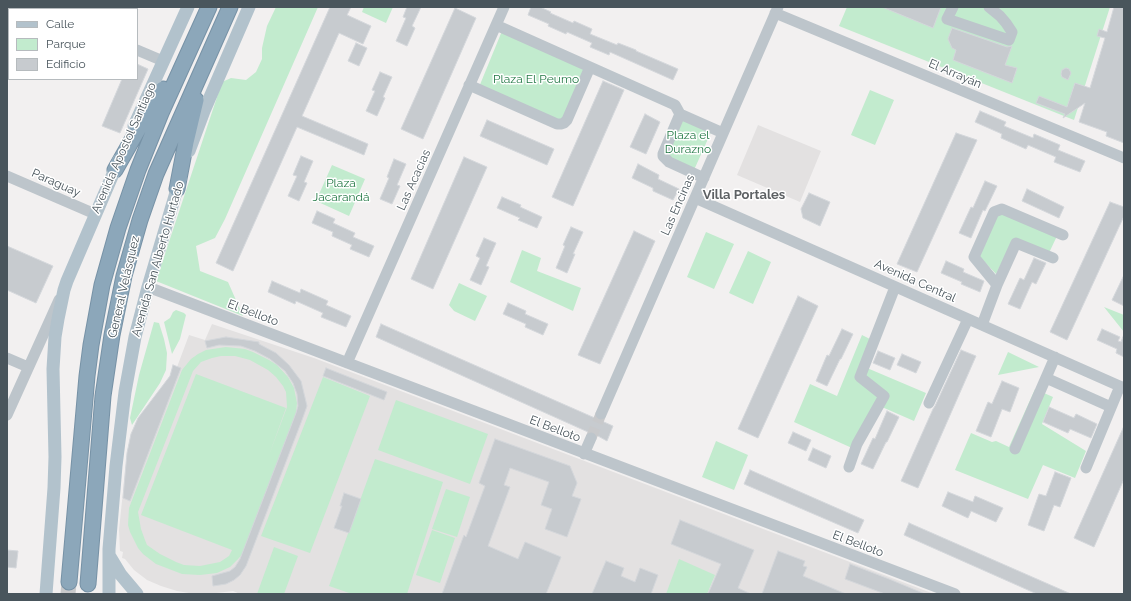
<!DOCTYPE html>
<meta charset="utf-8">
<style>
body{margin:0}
#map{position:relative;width:1131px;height:601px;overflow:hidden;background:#f2f0f0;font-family:Raleway,sans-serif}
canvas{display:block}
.frame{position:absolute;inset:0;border:8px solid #49555c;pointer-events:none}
.legend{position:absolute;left:8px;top:8px;width:130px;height:72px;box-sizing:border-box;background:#fff;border:1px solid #b6bbbe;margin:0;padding:5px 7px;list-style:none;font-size:12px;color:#49555c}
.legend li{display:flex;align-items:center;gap:8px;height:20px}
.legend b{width:20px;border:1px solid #b6bbbe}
</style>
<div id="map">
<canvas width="1131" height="601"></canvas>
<div class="frame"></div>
<ul class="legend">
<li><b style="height:5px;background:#b2c2cc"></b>Calle</li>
<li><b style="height:11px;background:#c2ebce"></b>Parque</li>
<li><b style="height:11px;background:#c7cbcf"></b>Edificio</li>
</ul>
</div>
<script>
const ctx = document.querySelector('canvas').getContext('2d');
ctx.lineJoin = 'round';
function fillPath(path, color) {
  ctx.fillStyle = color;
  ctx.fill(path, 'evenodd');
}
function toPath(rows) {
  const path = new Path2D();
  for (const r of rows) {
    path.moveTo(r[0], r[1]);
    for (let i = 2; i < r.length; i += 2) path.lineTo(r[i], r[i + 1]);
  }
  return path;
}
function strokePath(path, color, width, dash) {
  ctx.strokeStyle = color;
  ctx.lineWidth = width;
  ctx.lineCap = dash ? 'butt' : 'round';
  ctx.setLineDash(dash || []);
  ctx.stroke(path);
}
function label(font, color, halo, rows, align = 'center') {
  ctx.font = font + ' Raleway,sans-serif';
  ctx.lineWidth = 3;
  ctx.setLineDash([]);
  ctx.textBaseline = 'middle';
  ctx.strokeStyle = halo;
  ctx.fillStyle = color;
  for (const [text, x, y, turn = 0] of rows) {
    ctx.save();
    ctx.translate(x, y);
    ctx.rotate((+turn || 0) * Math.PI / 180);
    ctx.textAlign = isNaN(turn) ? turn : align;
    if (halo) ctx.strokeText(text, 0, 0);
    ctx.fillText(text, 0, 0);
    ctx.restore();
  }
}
const education = toPath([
 [82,7,136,7,135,9,87,9],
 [758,125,821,151,800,202,737,175],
 [212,324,314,358,934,594,240,594,233,591,208,594,195,594,177,591,161,586,147,580,134,570,125,559,122,558,123,552,120,551,119,530,127,453,131,434,138,418,170,376,173,365,177,367,189,335,205,340]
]);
const green = toPath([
 [276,7,318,7,225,219,215,238,196,246,200,271,228,282,243,316,156,281,222,82,231,78,246,80,256,72,262,59,262,48,267,26],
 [364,7,393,7,386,23,362,12],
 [847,7,1110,7,1074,120,839,26],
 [502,31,581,65,585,73,565,118,558,121,479,87],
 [870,90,894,100,875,145,851,135],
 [681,118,712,130,694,170,665,154],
 [332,165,365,179,349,216,316,201],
 [1003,213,1057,236,1048,255,1013,240,996,274,979,256,995,216],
 [706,232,734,244,714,289,687,277],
 [522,250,541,258,537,271,581,288,573,311,510,282],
 [748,251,771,262,753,304,729,293],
 [459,283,487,296,475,321,454,311,449,305],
 [1104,307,1124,315,1124,332],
 [176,310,184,313,186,315,180,339,172,354,164,322,170,318,173,312],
 [154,322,159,323,164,339,167,353,166,370,160,383,132,425,130,418,139,375],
 [862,335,876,342,867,368,926,393,914,421,875,404,852,448,794,422,810,384,837,396],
 [226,347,245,349,253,352,269,360,277,365,288,377,294,388,297,403,296,413,243,553,239,558,230,567,217,573,200,575,182,574,156,564,143,554,138,548,130,532,128,525,129,508,182,370,191,359,198,354,206,350],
 [221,356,235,356,250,360,268,370,276,377,283,386,286,392,287,407,269,455,286,408,196,374,141,515,232,550,229,556,220,562,200,566,184,565,176,562,160,554,147,545,145,540,141,529,138,512,193,371,201,362,212,358],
 [1008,352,1039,367,998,375],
 [323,377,370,396,310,553,261,536],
 [1035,389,1053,397,1042,424,1086,451,1075,478,1043,465,1028,499,955,470,971,433,992,442,996,441,1009,447],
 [396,400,488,434,470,484,378,450],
 [716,441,748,455,734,490,702,477],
 [375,459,443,482,407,594,352,594,329,586],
 [446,489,470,497,457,537,432,529],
 [432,530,455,538,440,583,416,575],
 [274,547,298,556,284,594,257,594],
 [679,559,715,575,707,594,666,594]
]);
const building = toPath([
 [330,7,351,7,347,15,371,26,363,44,339,33,302,116,368,144,364,155,297,127,233,271,216,263,330,7],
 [407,7,421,7,412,26,415,28,407,46,396,41,406,18,403,17,407,7],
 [531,7,540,7,551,12,550,13,573,23,574,21,592,29,590,34,617,45,618,43,636,50,636,51,678,69,673,80,610,52,609,55,590,47,592,43,567,32,566,34,548,26,549,24,528,15,531,7],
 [882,7,941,7,933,28,882,7],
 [1114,7,1124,7,1124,143,1106,136,1107,132,1079,122,1085,103,1063,118,1065,114,1036,103,1039,96,1067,107,1075,83,1090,88,1105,38,1097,36,1099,29,1107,32,1114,7],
 [455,8,476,18,423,139,401,129,455,8],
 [952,28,1007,47,1012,46,1005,65,1017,68,1012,83,953,60,956,50,952,48,948,39,952,28],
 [356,43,367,48,359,66,348,61,356,43],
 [137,64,148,69,120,133,102,126,122,79,137,79,137,64],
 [1066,68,1069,69,1071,73,1068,80,1062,77,1061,74,1062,70,1066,68],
 [380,72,392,77,383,97,385,98,377,116,366,111,375,91,372,90,380,72],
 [603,81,624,90,573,206,552,197,603,81],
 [980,111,1006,122,1004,126,1033,138,1034,134,1060,145,1058,150,1085,161,1080,172,1054,162,1056,157,1028,145,1026,149,1001,138,1002,134,975,122,980,111],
 [645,114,660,122,646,154,630,147,645,114],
 [487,120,554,149,547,165,480,136,487,120],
 [956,133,977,140,917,272,897,264,956,133],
 [301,156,313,161,304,182,307,183,299,201,288,196,297,176,293,175,301,156],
 [464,157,487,167,433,289,411,279,464,157],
 [394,159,406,164,397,185,400,186,392,204,380,199,389,178,387,177,394,159],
 [638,164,659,175,658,179,679,189,673,200,653,191,653,188,632,178,638,164],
 [985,181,997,186,985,211,983,210,971,238,959,233,971,207,973,208,985,181],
 [1027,189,1064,207,1059,218,1022,201,1027,189],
 [809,193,830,202,820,226,803,218,801,209,809,193],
 [502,197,521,205,520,207,542,217,537,228,518,220,520,218,497,208,502,197],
 [1110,202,1124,207,1124,216,1067,340,1050,332,1110,202],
 [317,211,335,219,333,223,355,233,353,237,374,246,369,257,350,249,352,245,332,236,333,232,312,223,317,211],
 [571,227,583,232,573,254,575,254,567,273,556,268,565,246,563,245,571,227],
 [634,231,655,241,600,364,578,355,634,231],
 [484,238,496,243,486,266,489,267,481,285,470,280,480,258,476,256,484,238],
 [7,246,53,266,36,303,7,290,7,246],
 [1034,258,1046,263,1036,284,1032,282,1020,309,1008,304,1020,278,1024,280,1034,258],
 [946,261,964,269,963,272,984,281,980,292,961,284,962,282,941,273,946,261],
 [1124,275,1124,306,1112,300,1124,275],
 [272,281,300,293,301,289,328,301,326,305,351,316,346,327,321,317,323,313,296,301,295,304,268,292,272,281],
 [798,296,818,306,758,438,738,429,798,296],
 [508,303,526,311,525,314,548,324,543,335,525,327,526,324,503,314,508,303],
 [381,324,613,426,607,441,598,436,594,432,591,431,588,432,376,337,381,324],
 [842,329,853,334,841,359,840,359,827,386,816,381,827,355,829,356,842,329],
 [1102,329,1120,337,1118,341,1121,342,1124,334,1124,357,1116,353,1117,349,1097,340,1102,329],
 [226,337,259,342,259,344,276,353,289,365,301,381,307,406,302,420,246,566,240,575,234,580,226,584,213,586,212,576,230,571,235,567,240,559,296,413,298,406,297,394,293,383,285,371,270,359,255,351,241,346,219,345,207,348,205,341,226,337],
 [961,350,976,356,918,488,901,481,933,409,935,406,961,350],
 [878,351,895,358,890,370,873,363,878,351],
 [902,354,921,362,916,373,897,365,902,354],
 [173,365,181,368,130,501,123,498,127,453,131,434,138,418,170,376,173,365],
 [326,368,387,392,384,400,323,376,326,368],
 [1002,381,1019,388,1010,412,1002,409,991,437,976,431,988,402,992,404,1002,381],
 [1049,407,1074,418,1076,414,1097,424,1091,438,1070,429,1068,433,1043,422,1049,407],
 [887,411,899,417,887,442,886,442,873,469,861,464,873,438,875,439,887,411],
 [1124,426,1124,479,1094,547,1074,538,1124,426],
 [793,432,811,440,806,451,788,443,793,432],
 [495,439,570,466,577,483,572,496,581,499,567,537,545,529,552,509,541,505,549,482,510,468,504,485,510,487,488,546,518,559,525,542,561,557,546,594,442,594,464,535,466,537,485,486,479,483,495,439],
 [813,448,831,456,826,468,808,460,813,448],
 [750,470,864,520,858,533,744,484,750,470],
 [1055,472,1071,478,1060,507,1054,505,1044,531,1028,525,1039,494,1046,496,1055,472],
 [948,492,973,502,975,496,1003,508,996,522,971,511,968,518,942,506,948,492],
 [344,493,361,499,349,533,334,528,342,506,340,506,344,493],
 [680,520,754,550,738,588,751,594,708,594,721,564,671,544,680,520],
 [909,523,1071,594,1037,594,904,535,909,523],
 [7,550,18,551,16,568,7,567,7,550],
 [778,551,805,561,803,566,807,567,803,576,846,594,762,594,778,551],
 [606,561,624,568,621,576,635,582,640,568,658,575,651,594,592,594,606,561],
 [850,564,889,579,925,594,885,594,845,579,850,564]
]);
const minorTunnel = toPath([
 [591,438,601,414]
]);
const highwayTunnel = toPath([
 [68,594,69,582]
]);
const minor = toPath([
 [39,7,44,9],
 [953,7,947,19,1009,40,1012,32,1006,23,1000,16,989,7],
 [26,9,27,7],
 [775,13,1124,158],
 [496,25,675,105,680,114,723,133],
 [137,50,163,61],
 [7,52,9,48],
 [469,85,557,124,561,124,564,123,567,120,590,67],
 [680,114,663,154,663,156,669,162,704,178],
 [7,176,95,214],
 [695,198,1124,388],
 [997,285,974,257,994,212,1002,209,1063,235],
 [148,287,955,594],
 [982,325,997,285,1016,243,1053,258],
 [7,358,28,367],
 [347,363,504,7],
 [1046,378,1111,407],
 [929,403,968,319],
 [601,414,778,7],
 [7,415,59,300],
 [1015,449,1055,357],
 [584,454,591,438],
 [849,467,857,444,884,396,860,377,895,287],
 [1086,468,1120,386]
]);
const major = toPath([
 [134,126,188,7],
 [189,151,204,111,249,7],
 [109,555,121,575,137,594],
 [46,594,54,488,55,457,53,369,55,337,58,319,64,290,67,281,119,160],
 [109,594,109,549,116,466,125,392,135,337,148,287,180,179]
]);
const highway = toPath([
 [115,170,140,126,163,89],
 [177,189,186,142,196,100],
 [69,582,87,376,91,345,102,285,118,228,138,170,161,113,209,7],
 [88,584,103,396,112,335,124,276,140,220,156,174,230,7]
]);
const streetNames = [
 ["El Arrayán",955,74,23],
 ["Avenida Apostol Santiago",124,148,-66],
 ["Las Acacias",414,180,-66],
 ["Paraguay",56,183,24],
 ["Las Encinas",678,205,-66],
 ["Avenida San Alberto Hurtado",158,259,-74],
 ["Avenida Central",915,281,24],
 ["General Velásquez",124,287,-77],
 ["El Belloto",253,313,21],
 ["El Belloto",555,429,21],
 ["El Belloto",858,544,21]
];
const parkNames = [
 ["Plaza El Peumo",536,79],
 ["Plaza el",688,135],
 ["Durazno",688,149],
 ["Plaza",341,183],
 ["Jacarandá",341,197]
];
const neighbourhoodNames = [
 ["Villa Portales",744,195]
];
fillPath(education, '#e3e1e1');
fillPath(green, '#c2ebce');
fillPath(building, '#c7cbcf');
strokePath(building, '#d4d7db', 1);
strokePath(minorTunnel, '#c8c9cb', 11, [11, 5.5]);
strokePath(highwayTunnel, '#c8c9cb', 15, [15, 8]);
strokePath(highway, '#7792a6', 17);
strokePath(minor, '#bdc5cb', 11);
strokePath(major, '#b2c2cc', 13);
strokePath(highway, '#8ca7ba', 15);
label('12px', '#49555c', '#fff', streetNames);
label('12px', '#207743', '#fff', parkNames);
label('bold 13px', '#5d6164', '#fff', neighbourhoodNames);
</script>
